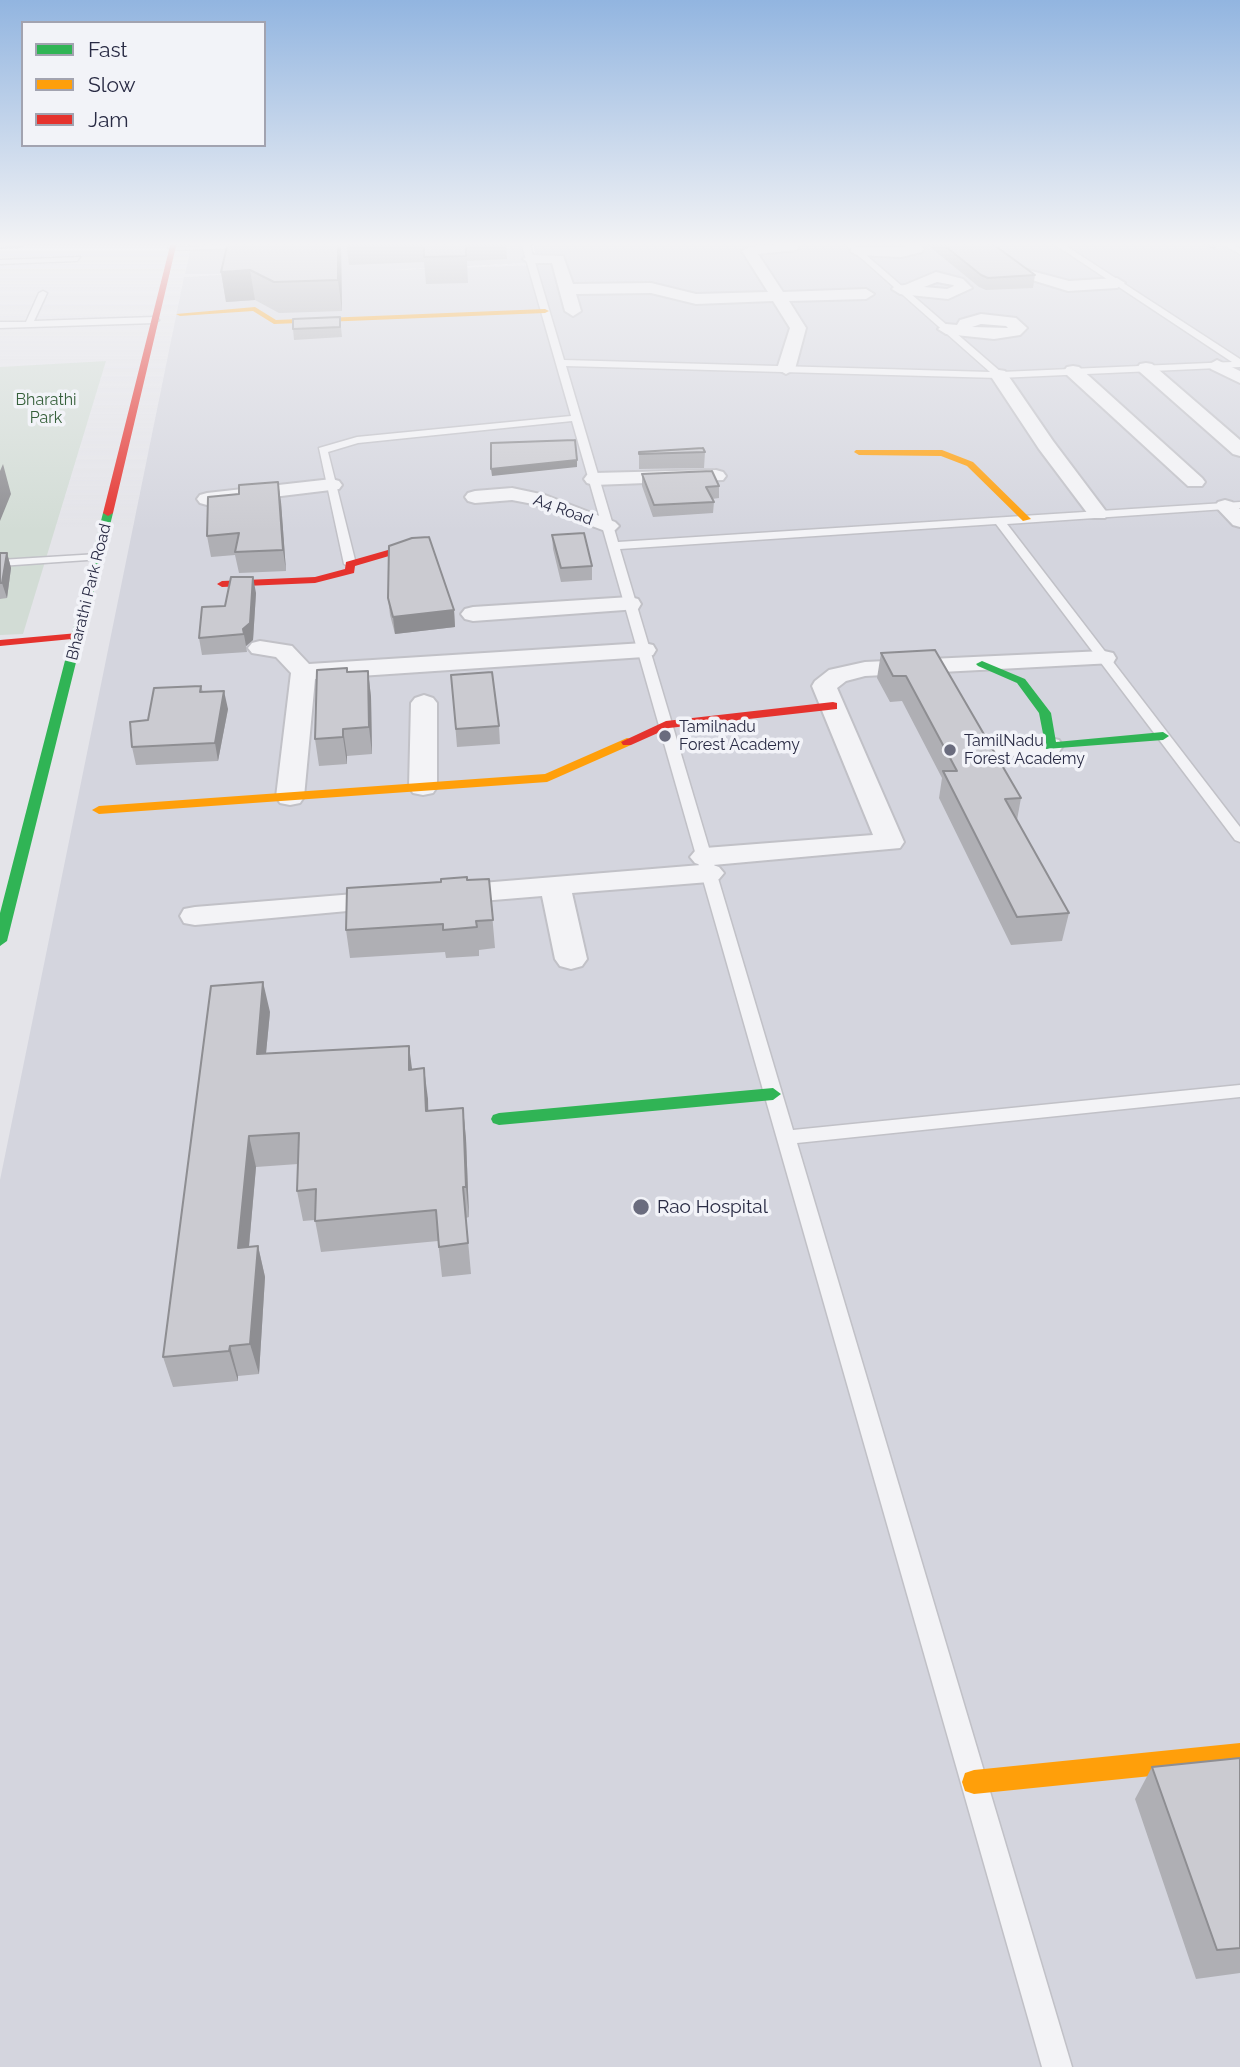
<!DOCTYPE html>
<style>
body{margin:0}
#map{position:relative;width:1240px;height:2067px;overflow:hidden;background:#e4e4e9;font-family:Raleway,sans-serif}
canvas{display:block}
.legend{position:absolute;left:21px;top:21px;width:245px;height:126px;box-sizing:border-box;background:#f2f3f8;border:2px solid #a2a3b0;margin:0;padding:9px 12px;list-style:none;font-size:21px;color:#292b44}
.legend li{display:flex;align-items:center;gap:14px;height:35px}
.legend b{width:35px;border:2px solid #a2a3b0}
</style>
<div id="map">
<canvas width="1240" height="2067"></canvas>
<ul class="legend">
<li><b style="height:9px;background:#30b455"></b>Fast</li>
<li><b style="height:9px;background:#ff9f0a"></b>Slow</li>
<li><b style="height:9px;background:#e5322d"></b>Jam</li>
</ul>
</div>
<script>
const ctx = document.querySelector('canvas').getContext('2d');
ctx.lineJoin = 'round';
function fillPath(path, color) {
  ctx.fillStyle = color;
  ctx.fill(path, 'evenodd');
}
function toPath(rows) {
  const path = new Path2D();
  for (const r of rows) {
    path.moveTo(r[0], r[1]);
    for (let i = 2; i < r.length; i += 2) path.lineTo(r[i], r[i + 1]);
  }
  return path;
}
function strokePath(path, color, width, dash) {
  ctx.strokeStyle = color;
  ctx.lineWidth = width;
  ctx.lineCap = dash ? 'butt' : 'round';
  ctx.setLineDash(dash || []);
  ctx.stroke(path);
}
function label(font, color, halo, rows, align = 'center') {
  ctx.font = font + ' Raleway,sans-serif';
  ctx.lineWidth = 7;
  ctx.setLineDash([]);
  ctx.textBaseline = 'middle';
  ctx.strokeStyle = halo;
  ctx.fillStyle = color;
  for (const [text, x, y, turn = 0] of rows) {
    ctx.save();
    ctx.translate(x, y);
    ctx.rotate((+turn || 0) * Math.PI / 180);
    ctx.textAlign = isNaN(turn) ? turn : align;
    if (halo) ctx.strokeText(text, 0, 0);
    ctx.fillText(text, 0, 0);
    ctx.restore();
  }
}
const built = toPath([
 [192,242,522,242,528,263,388,270,539,265,532,242,1240,242,1240,2067,0,2067,0,1180,184,277,233,274,185,274]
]);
const green = toPath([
 [106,361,23,634,0,635,0,367]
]);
const lane = toPath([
 [521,242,529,242,564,360,990,372,843,242,851,242,1001,372,1232,362,1051,242,1060,242,1240,359,1240,367,999,378,566,366,618,542,1240,502,1240,508,1007,524,1240,827,1240,842,1235,840,996,524,620,549,793,1130,1240,1085,1240,1097,797,1143,1072,2067,1042,2067,572,421,358,443,328,452,356,564,350,567,344,564,319,448,357,437,571,416,521,242],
 [1218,242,1227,242,1240,249,1240,254,1218,242],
 [249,244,252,248,172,250,168,248,249,244],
 [80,257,77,261,0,264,0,260,80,257],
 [43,291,47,293,34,321,155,317,159,320,155,323,0,328,0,322,26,322,39,293,43,291],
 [98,554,102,555,102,559,0,566,0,560,98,554]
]);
const street = toPath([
 [0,242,26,242,19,246,0,247,0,242],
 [901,242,917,242,924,249,922,252,901,257,857,255,850,251,857,247,906,247,901,242],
 [792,243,797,244,799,247,797,250,758,254,783,292,866,289,874,294,866,299,789,301,806,328,795,369,786,374,777,369,790,328,773,301,696,304,651,293,576,294,581,311,573,316,565,311,552,263,530,263,523,259,530,255,563,256,573,284,651,283,696,294,768,292,742,251,749,247,792,243],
 [1024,269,1069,281,1117,278,1125,283,1117,288,1068,291,1019,276,1017,273,1024,269],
 [936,272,963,279,972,288,948,299,900,294,892,289,895,286,905,285,936,272],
 [937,282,953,285,954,286,947,289,924,287,937,282],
 [981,314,1016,318,1027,328,1020,335,994,339,946,334,938,329,946,324,957,325,960,320,981,314],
 [981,324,1006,326,1008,328,972,327,981,324],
 [1217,360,1240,371,1240,383,1211,369,1208,365,1217,360],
 [1146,363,1152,364,1240,440,1240,456,1233,454,1140,372,1137,368,1140,364,1146,363],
 [1073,366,1079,367,1202,478,1205,482,1202,486,1188,486,1067,375,1064,371,1067,367,1073,366],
 [999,370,1005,371,1053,441,1105,510,1108,514,1105,518,1091,518,1039,449,990,375,999,370],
 [716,470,723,472,726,476,723,480,594,485,587,483,584,479,587,475,594,473,716,470],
 [332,479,339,481,342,485,339,489,207,505,200,503,197,499,200,495,207,493,332,479],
 [512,488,545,495,615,522,619,526,615,530,608,532,533,504,512,500,475,503,468,501,465,497,468,493,475,491,512,488],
 [1225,500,1232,502,1240,509,1240,527,1233,525,1215,506,1218,502,1225,500],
 [630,597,638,599,641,604,638,609,473,621,465,619,461,614,465,609,473,607,630,597],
 [260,641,292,646,309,664,644,643,653,645,656,650,653,655,644,657,315,679,304,797,300,803,290,805,280,803,276,797,291,673,276,657,252,653,248,648,252,643,260,641],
 [1104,651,1113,653,1116,658,1113,663,865,676,846,681,837,688,904,842,900,848,713,865,719,867,724,873,719,879,709,882,572,893,587,959,582,966,571,969,560,966,555,959,542,896,445,904,434,901,430,895,434,889,445,886,701,865,695,863,690,857,695,851,705,848,873,835,812,686,815,681,829,670,865,662,1104,651],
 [424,695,433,698,437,703,437,787,433,793,423,795,413,793,409,787,411,703,415,698,424,695],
 [1050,738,1059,740,1063,746,1059,752,1000,757,991,755,987,749,991,743,1000,741,1050,738],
 [391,891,402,894,406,900,402,906,195,925,184,923,180,916,184,909,195,907,391,891]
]);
const fast = toPath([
 [108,510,113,513,7,941,0,946,0,913,103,513,108,510],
 [982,661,1025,679,1051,713,1056,742,1163,732,1169,736,1163,740,1046,749,1039,713,1017,683,978,666,976,664,982,661],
 [773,1088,781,1094,773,1100,499,1125,493,1123,491,1119,493,1115,499,1113,773,1088]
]);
const slow = toPath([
 [255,307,276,320,545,309,549,311,545,313,274,324,253,311,180,316,176,314,255,307],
 [856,450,942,450,973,462,1031,519,1023,521,967,466,941,456,859,455,854,452,856,450],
 [627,738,631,739,631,745,547,782,99,814,92,810,99,806,545,774,627,738],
 [1240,1743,1240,1767,974,1794,965,1791,962,1782,965,1773,974,1770,1240,1743]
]);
const jam = toPath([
 [171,242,177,242,113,513,108,516,103,513,171,242],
 [402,546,406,547,406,551,355,566,354,573,315,583,222,587,217,584,222,581,315,577,345,569,346,562,402,546],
 [78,633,82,634,82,638,0,646,0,640,78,633],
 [833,702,837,703,837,709,669,728,631,745,623,745,621,742,666,721,833,702]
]);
const wall = toPath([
 [228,242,341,242,342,311,279,313,255,300,226,302,221,272],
 [346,242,506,242,507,259,467,261,468,283,426,284,424,262,349,265],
 [924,242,990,242,1035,275,1033,288,986,290,979,287],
 [1199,242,1219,242,1215,250],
 [340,317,342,337,294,340,293,329],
 [639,452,705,452,704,468,639,469],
 [642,474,719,486,719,498,712,499,714,502,713,513,653,517,642,486],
 [281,502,286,571,239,573,235,555,211,557,207,536],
 [552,535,592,566,592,580,561,582,553,549],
 [0,553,7,553,11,568,7,598,0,599],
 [256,593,253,640,246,646,247,652,202,655,199,638,225,606],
 [388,598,454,610,455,627,395,634,390,615],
 [935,650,1021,798,1017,820,1069,913,1062,941,1011,945,939,798,942,778,902,701,890,702,877,678,881,653],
 [368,671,371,697,372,754,347,756,347,764,319,766,315,739,347,672],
 [451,675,499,726,500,744,457,747],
 [201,686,203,692,228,709,218,761,136,765,132,747,148,720],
 [489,879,495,948,479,950,479,956,446,958,445,952,350,958,346,930,467,880],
 [270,1012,266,1053,412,1069,428,1099,428,1111,463,1108,466,1139,469,1217,466,1218,471,1274,442,1277,438,1241,321,1252,315,1220,303,1221,297,1191,298,1164,256,1167,249,1247,258,1246,265,1277,259,1374,238,1376,238,1381,173,1387,163,1357],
 [1240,1758,1240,1973,1196,1979,1135,1799,1152,1767]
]);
const shadedWall = toPath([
 [338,242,341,242,341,248,342,311,338,280],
 [250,270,255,300,226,302,221,272],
 [577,460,577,467,492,476,491,469],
 [3,464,11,494,0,521,0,471],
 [278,482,281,502,286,571,283,550],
 [7,553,11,568,7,598,2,583],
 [253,577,256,593,253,640,246,646,243,629],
 [454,610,455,627,395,634,393,617],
 [368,671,371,697,372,754,369,727],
 [224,691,228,709,218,761,215,743],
 [343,729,347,756,347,764,343,737],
 [263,982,270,1012,263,1084,257,1054],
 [409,1046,413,1076,409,1070],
 [424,1068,428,1099,429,1142,426,1111],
 [463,1108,466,1139,469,1217,466,1187],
 [249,1136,256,1167,246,1279,238,1248],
 [258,1246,265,1277,259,1374,250,1344],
 [230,1346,238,1376,238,1381,229,1351]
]);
const building = toPath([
 [228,242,338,242,338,280,274,282,250,270,221,272,228,242],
 [424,242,466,242,466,256,424,257,424,242],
 [940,242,990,242,1035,275,988,278,981,275,940,242],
 [340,317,340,327,293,329,293,319,340,317],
 [575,440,577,460,491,469,491,443,575,440],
 [703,448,705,452,639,454,639,452,703,448],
 [712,471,719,486,706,487,714,502,654,505,642,474,712,471],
 [278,482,283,550,235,552,239,533,207,536,208,497,239,494,239,485,278,482],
 [584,533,592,566,561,568,552,535,584,533],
 [429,537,454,610,393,617,388,598,389,546,412,538,429,537],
 [0,553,7,553,2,583,0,583,0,553],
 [231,577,253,577,250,623,243,629,244,634,199,638,202,607,225,606,231,577],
 [935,650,1021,798,1005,799,1069,913,1017,917,943,771,957,771,906,676,893,676,881,653,935,650],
 [347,668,347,672,368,671,369,727,343,729,343,737,315,739,317,670,347,668],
 [492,672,499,726,456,729,451,675,492,672],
 [201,686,200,692,224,691,215,743,132,747,130,722,148,720,154,688,201,686],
 [467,877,467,880,489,879,493,920,476,921,477,927,443,930,443,924,346,930,347,888,441,882,441,879,467,877],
 [263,982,257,1054,409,1046,409,1070,424,1068,426,1111,463,1108,466,1187,463,1187,468,1243,439,1247,436,1210,315,1221,316,1189,297,1191,299,1133,249,1136,238,1248,258,1246,250,1344,230,1346,229,1351,163,1357,211,986,263,982],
 [1240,1758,1240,1948,1217,1950,1152,1767,1240,1758]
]);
const markers = [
 [665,736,7,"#6a6c7e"],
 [950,750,7,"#6a6c7e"],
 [641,1207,9,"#6a6c7e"]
];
const farParknames = [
 ["Bharathi",46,400],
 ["Park",46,418]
];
const farStreetnames = [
 ["A4 Road",563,510,20],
 ["Bharathi Park Road",89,592,-76]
];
const farPoinames = [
 ["Tamilnadu",679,727],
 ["Forest Academy",679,745],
 ["TamilNadu",964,741],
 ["Forest Academy",964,759]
];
const poiNames = [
 ["Rao Hospital",657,1207]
];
fillPath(built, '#d4d5de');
fillPath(green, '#d2dcd5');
strokePath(lane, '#c1c1c7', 3);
strokePath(street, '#c1c1c7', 4);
fillPath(lane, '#f3f3f6');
fillPath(street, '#f3f3f6');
fillPath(fast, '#30b455');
fillPath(slow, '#ff9f0a');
fillPath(jam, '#e5322d');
fillPath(wall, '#afafb4');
fillPath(shadedWall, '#8e8e92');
fillPath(building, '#cbcbd1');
strokePath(building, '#8e8e92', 2);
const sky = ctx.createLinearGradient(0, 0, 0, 531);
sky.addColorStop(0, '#92b5e0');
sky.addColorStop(0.46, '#f3f3f5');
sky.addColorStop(1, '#f3f3f500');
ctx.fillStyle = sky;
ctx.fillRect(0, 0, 1240, 531);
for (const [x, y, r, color] of markers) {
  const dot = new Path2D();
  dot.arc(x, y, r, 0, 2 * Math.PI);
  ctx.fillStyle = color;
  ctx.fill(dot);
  strokePath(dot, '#f2f3f8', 2.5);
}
label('16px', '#36603b', '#f2f3f8', farParknames);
label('16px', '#292b44', '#f2f3f8', farStreetnames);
label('16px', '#292b44', '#f2f3f8', farPoinames, 'left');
label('19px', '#292b44', '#f2f3f8', poiNames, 'left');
</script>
